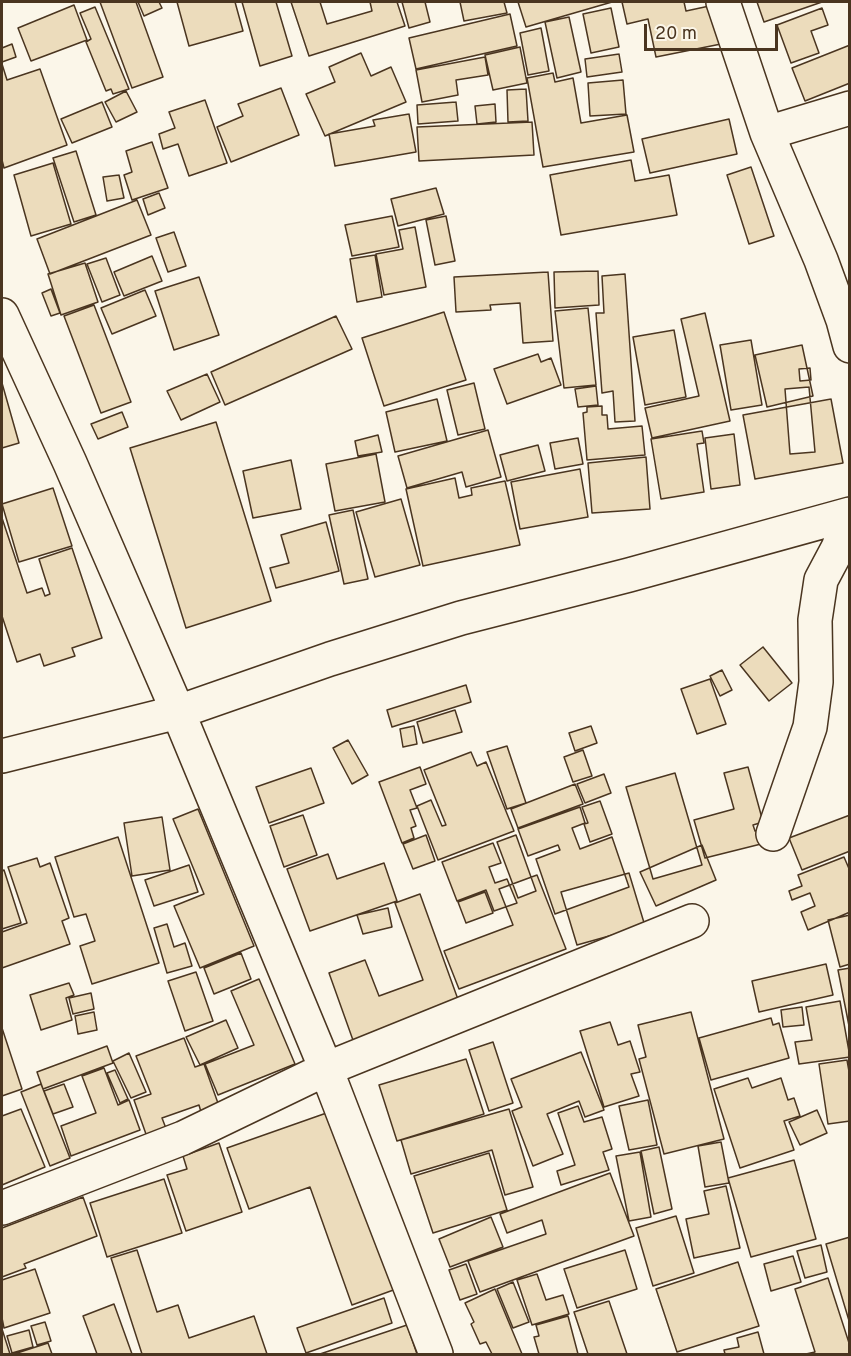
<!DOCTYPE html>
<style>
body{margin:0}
#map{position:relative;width:851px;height:1356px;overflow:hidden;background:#fbf6e9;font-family:Overpass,sans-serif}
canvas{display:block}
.frame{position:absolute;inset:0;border:3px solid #4a3520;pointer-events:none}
.scale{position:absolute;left:644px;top:24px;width:134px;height:27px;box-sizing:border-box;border:3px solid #4a3520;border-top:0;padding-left:8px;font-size:18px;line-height:21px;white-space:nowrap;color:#4a3520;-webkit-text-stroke:4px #fbf6e9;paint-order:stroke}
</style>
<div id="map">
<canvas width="851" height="1356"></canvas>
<div class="frame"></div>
<div class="scale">20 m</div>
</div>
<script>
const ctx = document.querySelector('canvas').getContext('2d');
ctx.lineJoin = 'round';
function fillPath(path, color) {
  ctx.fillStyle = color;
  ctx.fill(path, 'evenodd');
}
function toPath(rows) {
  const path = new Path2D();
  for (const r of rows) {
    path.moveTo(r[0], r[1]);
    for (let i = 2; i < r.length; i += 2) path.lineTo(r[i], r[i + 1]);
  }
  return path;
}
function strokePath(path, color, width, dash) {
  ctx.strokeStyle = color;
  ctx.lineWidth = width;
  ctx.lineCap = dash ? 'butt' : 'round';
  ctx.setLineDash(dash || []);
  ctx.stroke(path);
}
const building = toPath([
 [100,2,136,2,163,77,132,88,100,2],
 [138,2,159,2,162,8,144,16,138,2],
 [177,2,235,2,243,31,189,46,177,2],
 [242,2,276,2,292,56,260,66,242,2],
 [291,2,320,2,327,24,372,11,370,2,397,2,405,26,309,56,291,2],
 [402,2,425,2,430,22,409,28,402,2],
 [460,2,504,2,507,13,464,21,460,2],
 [518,2,612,2,526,27,518,2],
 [622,2,684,2,686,11,714,5,721,44,656,57,648,19,627,24,622,2],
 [757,2,822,2,764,22,757,2],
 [74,5,87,40,31,61,18,28,74,5],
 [95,7,129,89,113,94,111,89,106,91,86,42,91,39,80,13,95,7],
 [611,8,619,47,591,53,583,14,611,8],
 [822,8,828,25,811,31,819,53,791,63,777,25,822,8],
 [510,14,517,46,416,69,409,38,510,14],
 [569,17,581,72,557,78,545,22,569,17],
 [541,28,549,71,528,75,520,33,541,28],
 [12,44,16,57,2,62,2,48,12,44],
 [850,45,850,83,805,101,792,68,850,45],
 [520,47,527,83,493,90,485,55,520,47],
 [361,53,371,76,391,67,406,102,325,136,306,94,335,82,329,67,361,53],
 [619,54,622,72,587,77,585,59,619,54],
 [485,57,488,75,456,80,458,95,422,102,416,70,485,57],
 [2,64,7,80,40,69,67,145,4,168,2,160,2,64],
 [553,73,555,82,573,78,581,123,627,115,634,152,543,167,527,78,553,73],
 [623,80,626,114,590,116,588,83,623,80],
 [281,88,299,135,231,162,217,127,243,116,238,104,281,88],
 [526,89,528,121,508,122,507,90,526,89],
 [126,91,137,112,116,122,105,102,126,91],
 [205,100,227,163,189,176,178,144,163,149,159,134,175,128,169,112,205,100],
 [102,102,112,127,72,143,61,119,102,102],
 [456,102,458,121,418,124,417,105,456,102],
 [495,104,496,122,477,124,475,106,495,104],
 [409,114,416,152,335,166,329,134,375,126,373,120,409,114],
 [729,119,737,154,650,173,642,139,729,119],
 [532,122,534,155,419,161,417,127,532,122],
 [152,142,168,188,132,200,124,175,132,172,126,151,152,142],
 [76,151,96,215,74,222,53,158,76,151],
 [631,160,635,181,669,175,677,215,561,235,550,175,631,160],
 [53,163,71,224,31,236,14,175,53,163],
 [751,167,774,236,749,244,727,175,751,167],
 [119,175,124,198,107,201,103,177,119,175],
 [436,188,444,214,398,226,391,199,436,188],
 [159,193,165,208,148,215,143,199,159,193],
 [137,200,151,235,50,274,37,239,137,200],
 [392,216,399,247,352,256,345,225,392,216],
 [446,216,455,261,435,265,426,220,446,216],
 [415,227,426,287,384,295,376,254,403,249,399,230,415,227],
 [174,232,186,266,168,272,156,238,174,232],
 [375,255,382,297,357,302,350,259,375,255],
 [152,256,162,281,124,296,114,272,152,256],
 [106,258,120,295,102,302,87,264,106,258],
 [85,263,98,302,61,315,48,274,85,263],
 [598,271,599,305,555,308,554,272,598,271],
 [548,272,553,341,523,343,520,303,490,305,491,310,456,312,454,277,548,272],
 [625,274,635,421,615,422,613,391,602,393,596,313,604,313,602,276,625,274],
 [199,277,219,335,174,350,155,291,199,277],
 [51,289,60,313,51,316,42,293,51,289],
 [145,290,156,316,112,334,101,308,145,290],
 [94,305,131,402,101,413,64,316,94,305],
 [588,308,596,385,564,388,555,311,588,308],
 [444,312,466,380,384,406,362,338,444,312],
 [705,313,730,421,652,438,645,408,699,396,681,319,705,313],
 [336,316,352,349,225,405,211,372,336,316],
 [674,330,686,397,645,405,633,337,674,330],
 [751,340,762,405,731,410,720,345,751,340],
 [802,345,813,396,767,407,755,355,802,345],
 [538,354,541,362,551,358,561,385,507,404,494,369,538,354],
 [810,368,811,380,800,381,799,369,810,368],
 [207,374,220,402,181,420,167,391,207,374],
 [2,383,19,443,2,448,2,383],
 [474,383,485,429,458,435,447,390,474,383],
 [596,386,598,405,578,407,575,389,596,386],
 [809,387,815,452,790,454,785,389,809,387],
 [437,399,447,441,395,452,386,412,437,399],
 [831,399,843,463,755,479,743,415,831,399],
 [602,406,602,415,607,415,608,429,642,426,645,455,587,460,583,413,587,412,587,407,602,406],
 [122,412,128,427,98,439,91,424,122,412],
 [216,422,271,601,186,628,130,448,216,422],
 [488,430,501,477,466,487,462,472,407,488,398,456,488,430],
 [702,431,704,443,697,444,704,492,661,499,651,439,702,431],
 [734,434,740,485,711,489,705,438,734,434],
 [378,435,382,452,358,456,355,441,378,435],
 [578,438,583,464,555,469,550,443,578,438],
 [538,445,545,471,507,481,500,455,538,445],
 [376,454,385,502,335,511,326,464,376,454],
 [646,457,650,509,592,513,588,463,646,457],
 [291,460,301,509,253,518,243,471,291,460],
 [580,469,588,517,520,529,511,482,580,469],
 [455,478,459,498,472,495,471,488,505,481,520,545,423,566,406,489,455,478],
 [53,488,72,546,19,562,2,504,53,488],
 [401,499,420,565,375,577,356,512,401,499],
 [353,510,368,579,344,584,329,515,353,510],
 [2,518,27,593,42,588,45,596,50,594,39,559,72,548,102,638,72,648,75,656,44,666,40,654,17,662,2,616,2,518],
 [326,522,339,571,276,588,270,568,289,563,281,535,326,522],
 [763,647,792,683,769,701,740,665,763,647],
 [722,670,732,690,720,696,710,676,722,670],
 [710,679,726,724,697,734,681,689,710,679],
 [466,685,471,702,392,727,387,710,466,685],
 [455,710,462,732,423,743,417,722,455,710],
 [414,726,417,744,403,747,400,729,414,726],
 [591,726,597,743,575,751,569,733,591,726],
 [348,740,368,775,352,784,333,748,348,740],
 [507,746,526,803,507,809,487,752,507,746],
 [583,750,592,776,573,782,564,757,583,750],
 [471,752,477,766,486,762,514,831,438,860,417,806,431,800,442,826,446,825,424,770,471,752],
 [420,767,426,784,410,790,417,808,410,810,416,826,411,828,414,838,402,843,379,782,420,767],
 [748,767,763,822,753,825,755,831,766,829,769,842,705,858,694,820,734,809,724,773,748,767],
 [311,768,324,803,269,823,256,787,311,768],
 [675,773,702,865,653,879,626,787,675,773],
 [604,774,611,793,585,803,577,784,604,774],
 [575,784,583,804,518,828,511,809,575,784],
 [600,801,612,834,590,842,584,824,588,823,582,807,600,801],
 [580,807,585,823,572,828,580,849,612,837,629,887,555,914,536,859,560,850,558,845,528,856,518,829,580,807],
 [198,809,254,946,200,968,174,906,204,894,173,819,198,809],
 [303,815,317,855,284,867,270,826,303,815],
 [850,815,850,851,802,870,789,838,850,815],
 [162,817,170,870,132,876,124,823,162,817],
 [426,835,435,861,413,869,403,844,426,835],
 [516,835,536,891,518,898,497,842,516,835],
 [118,837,159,963,92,984,80,946,95,941,86,914,74,917,55,857,118,837],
 [493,843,501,863,489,867,495,883,507,879,517,903,494,911,486,890,457,901,442,862,493,843],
 [702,845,716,880,656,906,640,872,702,845],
 [328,854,337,879,384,863,397,901,310,931,287,869,328,854],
 [844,857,850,871,850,912,808,930,801,912,815,906,810,893,792,900,789,891,802,886,798,875,844,857],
 [37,858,40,867,50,863,69,918,62,921,70,944,2,968,2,932,27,923,8,867,37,858],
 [189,865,198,892,154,906,145,880,189,865],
 [4,870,21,923,2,929,2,871,4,870],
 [629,873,645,926,577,945,561,892,629,873],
 [537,875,566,949,459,989,444,951,513,925,499,889,537,875],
 [485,892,493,913,466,923,458,902,485,892],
 [420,894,460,1005,354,1043,329,973,365,960,379,996,423,980,395,903,420,894],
 [388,908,392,927,363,934,357,915,388,908],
 [850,915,850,964,840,967,828,920,850,915],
 [167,924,174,947,185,943,192,966,167,973,154,928,167,924],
 [241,953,251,979,214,994,204,968,241,953],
 [826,964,833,995,759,1012,752,981,826,964],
 [850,968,850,1031,838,970,850,968],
 [196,972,213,1021,185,1031,168,981,196,972],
 [259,979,295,1064,218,1095,205,1064,254,1045,231,991,259,979],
 [69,983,74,995,66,998,72,1020,41,1030,30,995,69,983],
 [91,993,94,1009,73,1014,69,998,91,993],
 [840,1001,850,1057,799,1064,795,1042,812,1040,806,1007,840,1001],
 [802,1007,804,1025,783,1027,781,1010,802,1007],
 [94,1012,97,1030,78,1034,75,1016,94,1012],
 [691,1012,724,1139,664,1154,639,1059,646,1057,638,1025,691,1012],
 [771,1018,773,1025,779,1023,789,1058,711,1080,699,1038,771,1018],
 [226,1020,238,1048,200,1065,186,1037,226,1020],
 [610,1022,618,1045,630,1041,640,1072,631,1074,639,1096,604,1107,580,1031,610,1022],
 [2,1028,22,1089,2,1096,2,1028],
 [184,1038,195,1067,204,1064,219,1106,201,1112,199,1105,162,1118,167,1131,147,1137,134,1100,151,1094,136,1056,184,1038],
 [493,1042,513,1103,489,1111,469,1050,493,1042],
 [107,1046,113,1063,43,1089,37,1072,107,1046],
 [581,1052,604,1110,585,1117,579,1101,547,1114,563,1154,533,1166,512,1111,522,1107,511,1079,581,1052],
 [129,1053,146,1092,131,1098,113,1061,129,1053],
 [466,1059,484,1114,397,1141,379,1085,466,1059],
 [847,1060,850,1077,850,1121,828,1124,819,1064,847,1060],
 [104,1068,118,1105,129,1100,140,1130,71,1156,61,1126,96,1113,82,1076,104,1068],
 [115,1070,128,1099,120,1103,107,1073,115,1070],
 [748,1078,752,1088,781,1078,788,1100,794,1098,800,1116,784,1121,794,1150,740,1168,714,1089,748,1078],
 [41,1084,70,1158,50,1166,21,1092,41,1084],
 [64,1084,73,1107,53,1114,44,1091,64,1084],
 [648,1100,657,1145,629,1150,619,1106,648,1100],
 [578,1106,584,1122,602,1117,612,1149,603,1152,609,1170,561,1185,557,1171,575,1165,558,1113,578,1106],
 [21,1109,45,1167,2,1185,2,1116,21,1109],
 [509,1109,533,1187,505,1195,492,1150,411,1174,401,1140,509,1109],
 [335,1110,399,1288,352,1305,310,1187,249,1209,227,1148,335,1110],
 [817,1110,827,1133,800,1145,789,1122,817,1110],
 [721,1142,729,1183,705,1187,698,1146,721,1142],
 [219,1143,242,1212,186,1231,167,1175,187,1169,183,1156,219,1143],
 [659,1147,672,1209,654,1214,641,1151,659,1147],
 [640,1152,651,1217,629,1221,616,1156,640,1152],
 [489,1153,507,1210,433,1233,414,1176,489,1153],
 [794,1160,816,1239,751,1257,728,1178,794,1160],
 [610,1173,634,1236,480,1292,468,1261,546,1234,542,1220,507,1233,500,1214,610,1173],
 [164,1179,182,1233,107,1257,90,1203,164,1179],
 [726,1186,740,1248,694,1258,686,1219,709,1214,704,1191,726,1186],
 [83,1197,97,1236,24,1264,26,1268,2,1277,2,1228,83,1197],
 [676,1216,694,1273,653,1286,636,1228,676,1216],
 [491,1217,503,1247,450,1267,439,1239,491,1217],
 [850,1237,850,1324,826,1244,850,1237],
 [821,1245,827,1272,805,1278,797,1251,821,1245],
 [137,1250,157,1312,178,1305,189,1338,254,1316,267,1354,142,1354,111,1258,137,1250],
 [625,1250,637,1289,577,1308,564,1269,625,1250],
 [793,1256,801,1282,771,1291,764,1264,793,1256],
 [738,1262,759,1326,677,1352,656,1289,738,1262],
 [466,1264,477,1294,460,1300,449,1270,466,1264],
 [35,1269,50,1313,4,1328,2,1318,2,1280,35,1269],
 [537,1274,546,1300,563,1295,569,1314,532,1325,517,1280,537,1274],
 [828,1278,850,1346,850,1354,806,1354,815,1352,795,1289,828,1278],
 [513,1282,529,1322,513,1328,497,1289,513,1282],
 [495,1289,522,1354,492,1354,486,1342,480,1344,471,1324,474,1322,465,1303,495,1289],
 [384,1298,392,1323,306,1353,297,1328,384,1298],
 [609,1301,627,1354,588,1354,574,1312,609,1301],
 [114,1304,132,1354,97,1354,83,1316,114,1304],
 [568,1316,578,1354,539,1354,534,1337,539,1336,536,1325,568,1316],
 [45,1322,51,1341,37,1345,31,1326,45,1322],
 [407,1325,417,1354,320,1354,407,1325],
 [2,1329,10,1354,2,1354,2,1329],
 [29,1330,33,1347,12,1353,7,1336,29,1330],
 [758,1332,764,1354,725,1354,724,1350,739,1347,737,1338,758,1332],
 [48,1343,52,1354,14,1354,48,1343]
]);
const minor = toPath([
 [723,2,767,133,821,260,843,320,850,346],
 [767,133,850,108],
 [2,315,70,463,178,712,326,1069,436,1354],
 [2,756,178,712,330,659,461,618,629,575,850,514],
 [773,834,810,727,816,682,815,620,821,580,838,548,850,517],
 [2,1208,183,1138,326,1069,692,921]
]);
fillPath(building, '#ecdcbc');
strokePath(building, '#4a3520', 1.5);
strokePath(minor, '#4a3520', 36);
strokePath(minor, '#fbf6e9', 33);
</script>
